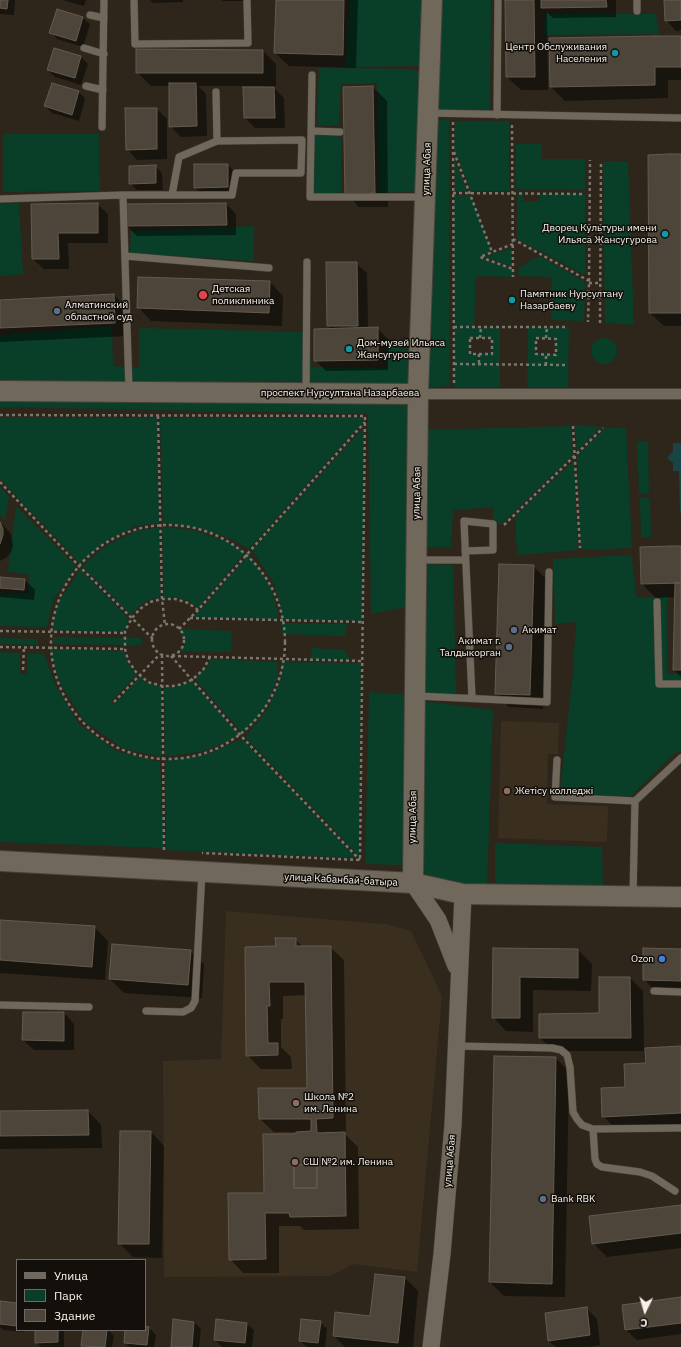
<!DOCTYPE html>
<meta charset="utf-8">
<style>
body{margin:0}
#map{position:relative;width:681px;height:1347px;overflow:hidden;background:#2e261b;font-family:"IBM Plex Sans",sans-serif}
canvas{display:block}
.legend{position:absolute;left:16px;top:1259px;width:130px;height:72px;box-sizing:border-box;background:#13100b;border:1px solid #6f6a65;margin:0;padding:5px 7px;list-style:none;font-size:12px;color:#f8f2eb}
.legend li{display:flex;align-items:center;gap:8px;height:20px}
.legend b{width:20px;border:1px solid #6f6a65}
.north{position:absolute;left:625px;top:1291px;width:40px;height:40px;-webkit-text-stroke:3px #13100b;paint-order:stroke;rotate:185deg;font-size:11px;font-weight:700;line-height:16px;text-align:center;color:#f8f2eb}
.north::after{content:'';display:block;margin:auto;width:14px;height:18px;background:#f8f2eb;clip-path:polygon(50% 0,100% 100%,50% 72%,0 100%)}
</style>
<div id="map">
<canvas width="681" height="1347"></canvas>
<ul class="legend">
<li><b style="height:5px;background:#71685c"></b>Улица</li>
<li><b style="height:11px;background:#093e29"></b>Парк</li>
<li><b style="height:11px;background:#4e453a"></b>Здание</li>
</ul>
<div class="north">С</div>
</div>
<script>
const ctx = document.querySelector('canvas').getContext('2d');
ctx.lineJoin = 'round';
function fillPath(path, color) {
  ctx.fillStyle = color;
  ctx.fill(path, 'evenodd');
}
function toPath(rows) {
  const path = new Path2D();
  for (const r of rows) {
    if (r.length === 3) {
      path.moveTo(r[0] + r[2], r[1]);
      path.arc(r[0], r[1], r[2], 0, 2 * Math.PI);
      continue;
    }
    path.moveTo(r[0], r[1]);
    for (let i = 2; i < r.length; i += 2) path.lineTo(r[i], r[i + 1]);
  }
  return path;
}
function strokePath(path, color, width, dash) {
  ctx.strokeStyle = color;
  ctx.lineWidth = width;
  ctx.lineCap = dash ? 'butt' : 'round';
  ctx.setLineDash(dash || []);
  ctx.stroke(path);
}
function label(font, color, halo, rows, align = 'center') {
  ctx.font = font + ' "IBM Plex Sans",sans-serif';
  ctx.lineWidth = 3;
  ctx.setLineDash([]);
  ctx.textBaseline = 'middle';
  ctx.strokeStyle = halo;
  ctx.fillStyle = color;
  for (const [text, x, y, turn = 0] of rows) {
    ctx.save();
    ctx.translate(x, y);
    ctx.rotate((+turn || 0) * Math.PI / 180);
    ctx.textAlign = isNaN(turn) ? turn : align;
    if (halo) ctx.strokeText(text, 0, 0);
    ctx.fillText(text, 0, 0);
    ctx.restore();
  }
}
const built = toPath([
 [501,721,559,723,558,754,548,754,547,804,608,806,607,842,498,838],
 [226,911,385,924,411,931,442,996,417,1272,353,1264,330,1276,164,1277,163,1061,221,1059]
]);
const green = toPath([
 [350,0,425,0,423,66,345,67],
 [435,0,491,0,490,111,433,111],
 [545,14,656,14,659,34,543,35],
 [319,68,408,69,425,73,421,191,379,193,377,83,341,84,339,125,317,126],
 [449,119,450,386,423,388,434,121],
 [455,121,509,121,509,191,471,191,454,149],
 [3,134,99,134,100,191,3,192],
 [314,134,341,137,341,193,313,193],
 [516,144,542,144,542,159,585,159,585,190,515,189],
 [454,157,467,191,455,191],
 [603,161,628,162,634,325,605,323],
 [517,194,523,194,523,201,540,201,540,194,585,194,585,275,517,239],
 [453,195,471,195,492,252,480,257,513,269,513,277,476,276,474,327,500,327,500,387,454,387],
 [470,338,492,338,492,354,470,354],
 [19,203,23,274,0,276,0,204],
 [254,226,254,261,130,253,131,231],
 [511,248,511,266,485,257],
 [540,256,585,282,584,321,551,320,552,277,518,276,519,267],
 [112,326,113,366,139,367,139,328,307,332,312,367,387,368,386,346,414,350,412,385,0,381,0,335],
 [528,327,569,327,568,388,527,387],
 [536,338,556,339,556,355,546,354,546,361,545,354,536,354],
 [604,351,13],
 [0,395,413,402,411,606,371,614,368,414,0,407],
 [0,417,157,418,159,523,136,526,104,542,80,564,0,479],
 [363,417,364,421,249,549,229,538,194,527,163,523,160,418],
 [575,425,601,427,577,452],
 [571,426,573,455,502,524,493,524,493,507,453,510,451,547,423,547,427,430],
 [364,427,362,621,281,620,282,610,273,582,252,550],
 [626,427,632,548,581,550,577,456,605,428],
 [637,442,648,442,649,493,639,493],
 [574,460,578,550,517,555,515,516],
 [0,486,9,497,5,520,0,516],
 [640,498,650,498,651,537,641,537],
 [16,506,76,566,53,601,47,627,0,626,0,593,28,594,29,575,8,571],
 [159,527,161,597,149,600,139,606,131,615,82,566,107,545,136,531],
 [162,527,193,530,226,541,246,552,198,608,189,601,174,597,164,597],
 [249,554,270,585,278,612,278,620,193,617,200,611],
 [631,555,637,598,667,596,667,674,681,674,681,752,676,752,630,797,560,792,572,681,576,622,555,624,553,559],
 [421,564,453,565,456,693,419,693],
 [80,569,129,619,124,632,52,630,57,605],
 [281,623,347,624,345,636,282,634],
 [179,629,232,631,231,652,180,651,184,644,184,639],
 [53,637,141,638,141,645,53,644],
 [0,638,38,639,38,645,0,644],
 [312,648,345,650,350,659,310,659],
 [50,649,124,651,127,662,136,675,111,702,114,705,140,677,148,683,161,687,161,757,122,748,83,720,60,683],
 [0,652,20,653,20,674,27,674,27,653,44,654,56,686,79,724,116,751,160,762,164,848,0,842],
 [211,659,278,662,278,677,265,709,243,734,195,679,205,669],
 [281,662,361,663,359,856,245,737,268,709,281,678],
 [192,681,240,736,204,751,165,757,164,687,179,686],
 [369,692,410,695,405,865,365,864],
 [422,701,493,710,487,888,433,878,419,869],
 [242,739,357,858,166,850,165,761,207,754],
 [495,843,602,847,603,888,495,888]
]);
const water = toPath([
 [673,443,681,443,681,513,680,513,679,471,673,471,673,463,667,458,673,451]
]);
const shadow = toPath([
 [0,0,15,0,14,15,0,14],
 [62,0,86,0,84,6],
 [150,0,183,0,183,2,153,3],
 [221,0,251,0,251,1,223,1],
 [277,0,358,0,356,68,289,66,275,53],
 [506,0,616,0,616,17,553,18,547,12,548,90,521,90,507,77],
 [665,0,681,0,681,30,676,31,666,20],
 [58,10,83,18,90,24,83,47,57,39,51,32],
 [681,37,681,80,668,80,668,98,565,101,551,87],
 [263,51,276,64,276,86,272,86,284,98,285,128,255,128,245,118,266,88,266,86,198,86,206,94,207,136,181,137,170,126,170,86,151,86,137,72],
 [81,57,88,64,81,85,55,77,48,70],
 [344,87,373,87,387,101,388,207,359,207,346,193],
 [79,92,85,99,79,121,52,113,45,106],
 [157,109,167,119,167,159,137,160,127,149],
 [681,156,681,326,664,326,650,313],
 [227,164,234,171,234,194,202,194,195,188],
 [155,166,162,173,163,190,137,190,130,183],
 [97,204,108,214,108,243,68,243,69,269,44,269,33,259,32,205],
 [226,204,236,214,236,235,137,236,127,226],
 [356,263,367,273,368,329,377,328,388,339,388,370,326,371,315,360,331,329,328,326],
 [270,282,283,296,282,326,151,321,138,307],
 [114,295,127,308,129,336,0,342,0,301],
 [0,522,11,534,13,546,11,552,7,557,0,561],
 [681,547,681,677,674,670,676,597,656,598,642,584,641,548],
 [533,566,547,580,543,709,509,707,496,694],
 [0,578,25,580,35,590,34,600,0,597],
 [0,921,94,927,108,941,105,980,0,973],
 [295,939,303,947,330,947,344,960,346,1132,343,1132,358,1147,359,1229,304,1230,300,1226,279,1226,279,1273,243,1273,230,1259,297,1135,297,1132,274,1132,260,1119,308,1089,306,995,283,996,283,1019,281,1019,281,1047,291,1057,292,1069,261,1069,247,1055,277,947],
 [494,949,578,950,592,964,591,991,533,990,533,1032,506,1031,493,1017],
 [681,950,681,993,657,993,644,979],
 [190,951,204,964,202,998,124,993,110,979],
 [630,978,643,991,644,1051,554,1051,540,1038,600,1014],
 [64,1013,74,1024,74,1050,34,1050,23,1040],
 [681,1047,681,1127,617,1130,603,1116,647,1064],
 [556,1058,569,1072,565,1297,504,1296,490,1282],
 [88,1111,101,1125,102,1148,0,1149,0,1112],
 [151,1132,164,1146,162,1258,133,1257,119,1243],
 [681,1206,681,1248,607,1257,593,1243],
 [405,1278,418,1291,413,1347,345,1347,334,1336,371,1317],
 [681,1298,681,1334,637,1340,626,1330],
 [0,1302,17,1304,17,1330,24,1330,24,1332,3,1330,0,1327],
 [586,1308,597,1319,600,1345,589,1347,556,1347,549,1341],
 [194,1322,201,1329,199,1347,172,1347],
 [320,1322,327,1329,325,1347,307,1347,300,1341],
 [247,1324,254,1330,252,1347,222,1347,215,1340],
 [145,1327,149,1328,156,1335,154,1347,130,1347,125,1343,126,1330,145,1330],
 [36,1330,63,1330,64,1332,64,1347,41,1347,36,1342],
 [84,1330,108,1330,114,1336,112,1347,83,1347,82,1346]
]);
const building = toPath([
 [0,0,8,0,7,9,0,8,0,0],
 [276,0,344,0,343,55,274,53,276,0],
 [505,0,534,0,535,77,506,77,505,0],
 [541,0,606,0,607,7,541,8,541,0],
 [664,0,681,0,681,20,665,21,664,0],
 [57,9,83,17,76,41,49,33,57,9],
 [654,36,681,36,681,67,655,67,655,85,550,87,549,38,654,36],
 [54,48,81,56,75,78,47,70,54,48],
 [136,49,263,50,263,73,136,73,136,49],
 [52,83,79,91,72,115,44,106,52,83],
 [169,83,196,83,197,126,169,127,169,83],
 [373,86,375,193,345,194,343,87,373,86],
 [243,87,274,87,275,118,244,118,243,87],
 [125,108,157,108,157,149,126,150,125,108],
 [669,154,681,154,681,313,649,313,648,155,669,154],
 [194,164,228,164,228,187,194,188,194,164],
 [156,165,156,183,129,184,129,166,156,165],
 [98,203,98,233,58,233,59,259,32,259,31,204,98,203],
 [226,203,227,225,126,226,126,204,226,203],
 [326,262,357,262,358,326,327,326,326,262],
 [138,277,270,281,269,313,137,308,138,277],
 [114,294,115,323,0,328,0,300,114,294],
 [378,327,378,360,314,361,314,329,378,327],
 [0,522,3,529,3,535,0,544,0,522],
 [672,546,681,546,681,583,641,584,640,547,672,546],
 [499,564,534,565,530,695,495,694,499,564],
 [0,577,25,579,24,590,0,588,0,577],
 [675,583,681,583,681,670,673,670,675,583],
 [0,920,95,926,92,967,0,960,0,920],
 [275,938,296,938,296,946,331,946,333,1118,316,1119,317,1133,345,1132,346,1216,290,1217,289,1213,265,1213,266,1259,229,1260,228,1193,264,1193,263,1134,296,1134,296,1132,311,1131,311,1119,259,1119,258,1088,307,1088,305,982,269,982,270,1006,267,1006,268,1043,278,1043,278,1055,246,1056,245,947,276,946,275,938],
 [317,1164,317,1188,294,1188,294,1165,317,1164],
 [112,944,191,950,188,985,109,979,112,944],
 [493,948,578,949,578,978,520,977,520,1018,492,1018,493,948],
 [643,948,681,949,681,981,643,980,643,948],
 [599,977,630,977,631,1038,539,1038,539,1014,599,1013,599,977],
 [23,1012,64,1012,64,1041,22,1040,23,1012],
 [681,1046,681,1113,602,1117,601,1088,625,1087,624,1064,646,1063,645,1048,681,1046],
 [494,1056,556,1057,552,1284,489,1282,494,1056],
 [88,1110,89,1135,0,1136,0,1111,88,1110],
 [120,1131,151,1131,149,1244,118,1244,120,1131],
 [317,1164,317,1188,294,1188,294,1165,317,1164],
 [681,1205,681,1233,592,1244,589,1216,681,1205],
 [375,1274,405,1277,398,1343,333,1336,335,1312,370,1316,375,1274],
 [681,1297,681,1323,625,1330,622,1305,681,1297],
 [0,1301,17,1303,17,1326,0,1324,0,1301],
 [587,1307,590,1335,548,1341,545,1313,587,1307],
 [173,1319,194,1322,192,1347,171,1347,173,1319],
 [216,1319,247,1323,245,1343,214,1340,216,1319],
 [301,1319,321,1321,318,1343,299,1341,301,1319],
 [145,1326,149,1327,147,1345,124,1343,125,1330,145,1330,145,1326],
 [35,1330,58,1330,58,1342,35,1343,35,1330],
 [83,1330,107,1330,105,1347,81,1346,83,1330]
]);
const path = toPath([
 [453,122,454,383],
 [512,125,513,277],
 [454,152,492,252],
 [453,193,585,194],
 [513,239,589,281,588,322],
 [513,244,480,257,513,269],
 [589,281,590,160],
 [589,283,601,283],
 [600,323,601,161],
 [454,327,566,327],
 [470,338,492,338,492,354,470,354,470,338],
 [480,338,481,327],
 [536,338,556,339,556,355,536,354,536,338],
 [546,338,547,327],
 [479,354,479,364],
 [454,364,568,365],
 [546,365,546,354],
 [0,415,365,416,360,860,202,853],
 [158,416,162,599,165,625],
 [573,426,580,548],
 [0,482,79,566,153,639],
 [504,525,603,428],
 [168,642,117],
 [198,610,188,603,175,599,162,599,150,602,140,609,132,618,125,631,125,649,128,660,136,672,148,682,162,686,173,686,183,684,193,679,203,670,210,657],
 [190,618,363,622],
 [168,640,16],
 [179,629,198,610,249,552,365,422],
 [0,631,125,633],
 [0,647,125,649],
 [162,655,164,852],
 [171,656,242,737,360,860],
 [172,656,362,661],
 [23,670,24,647],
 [114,702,160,654]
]);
const service = toPath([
 [134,0,135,44,248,43,247,0],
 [637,0,637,11],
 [90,15,104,18],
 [84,48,104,54],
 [312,75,310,197,423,197],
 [86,86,103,90],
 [216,92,217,141],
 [429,113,681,118],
 [497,115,498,0],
 [102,127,104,0],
 [311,131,340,132],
 [123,195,129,391],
 [0,199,123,195,232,195,236,173,301,173,302,140,217,141,179,157,172,195],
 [125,256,269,268],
 [306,393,307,262],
 [465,551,493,550,493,524,464,521,472,698],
 [418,560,465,560],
 [657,602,659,684,681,684],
 [417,696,547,702,549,572],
 [557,760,555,797,635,801,633,896],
 [635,801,681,758],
 [654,991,681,992],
 [0,1005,89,1007],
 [146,1011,183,1012,191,1008,195,1001,202,872],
 [456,1046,552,1048,561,1050,567,1055,570,1067,573,1112,577,1119,582,1125,593,1129,681,1128],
 [593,1129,595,1159,597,1164,602,1167,640,1172,652,1176,675,1191]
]);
const pedestrian = toPath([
 [418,394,681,394]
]);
const tertiary = toPath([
 [413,883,438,920,456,966],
 [431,1347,442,1254,453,1125,463,894]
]);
const secondary = toPath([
 [0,391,418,394],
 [0,861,413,883,463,894,681,897],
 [413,883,418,394,432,0]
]);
const markers = [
 [615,53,4,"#0f9aa8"],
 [665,234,4,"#0f9aa8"],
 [203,295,5,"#e0444e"],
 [512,300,4,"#0f9aa8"],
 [57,311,4,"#5c6f8a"],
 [349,349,4,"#0f9aa8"],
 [514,630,4,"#5c6f8a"],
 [509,647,4,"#5c6f8a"],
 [507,791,4,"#8d6e63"],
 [662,959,4,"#3f7fe0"],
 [296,1103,4,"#8d6e63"],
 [295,1162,4,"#8d6e63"],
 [543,1199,4,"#5c6f8a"]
];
const poiNames = [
 ["Центр Обслуживания",607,47,"right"],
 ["Населения",607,59,"right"],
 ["Дворец Культуры имени",657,228,"right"],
 ["Ильяса Жансугурова",657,240,"right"],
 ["Детская",212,289],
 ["поликлиника",212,301],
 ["Памятник Нурсултану",520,294],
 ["Назарбаеву",520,306],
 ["Алматинский",65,305],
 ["областной суд",65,317],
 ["Дом-музей Ильяса",357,343],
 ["Жансугурова",357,355],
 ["Акимат",522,630],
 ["Акимат г.",501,641,"right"],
 ["Талдыкорган",501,653,"right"],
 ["Жетісу колледжі",515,791],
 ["Ozon",654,959,"right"],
 ["Школа №2",304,1097],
 ["им. Ленина",304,1109],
 ["СШ №2 им. Ленина",303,1162],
 ["Bank RBK",551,1199]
];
const streetNames = [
 ["улица Абая",427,169,-88],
 ["проспект Нурсултана Назарбаева",340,393],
 ["улица Абая",417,493,-89],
 ["улица Абая",413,817,-89],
 ["улица Кабанбай-батыра",341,880,3],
 ["улица Абая",450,1161,-85]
];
fillPath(built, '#3a2f1e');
fillPath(green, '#093e29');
fillPath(water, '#194446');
fillPath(shadow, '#0007');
fillPath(building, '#4e453a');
strokePath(building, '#645b4f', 1);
strokePath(service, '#484138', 8);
strokePath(pedestrian, '#484138', 12);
strokePath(tertiary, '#484138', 18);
strokePath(secondary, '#484138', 22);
strokePath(path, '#7e766d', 2.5, [3, 3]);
strokePath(service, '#71685c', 7);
strokePath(pedestrian, '#71685c', 10);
strokePath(tertiary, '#71685c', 17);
strokePath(secondary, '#71685c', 20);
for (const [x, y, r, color] of markers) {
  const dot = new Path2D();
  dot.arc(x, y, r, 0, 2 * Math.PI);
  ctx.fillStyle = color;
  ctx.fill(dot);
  strokePath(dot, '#13100b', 1.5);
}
label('10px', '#f8f2eb', '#13100b', poiNames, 'left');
label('10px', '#f8f2eb', '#13100b', streetNames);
</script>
